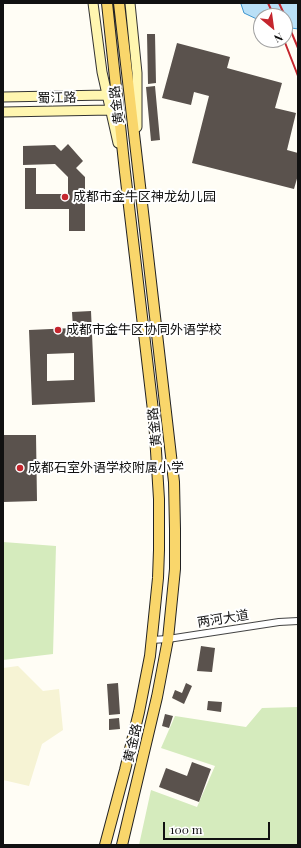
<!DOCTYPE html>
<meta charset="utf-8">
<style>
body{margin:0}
#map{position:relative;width:301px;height:848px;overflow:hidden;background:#fffdf5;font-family:"Playfair Display",serif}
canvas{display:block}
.frame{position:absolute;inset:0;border:4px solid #111;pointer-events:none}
.north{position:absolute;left:253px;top:8px;width:40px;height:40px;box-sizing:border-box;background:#fff;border:1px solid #a0a0a0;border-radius:50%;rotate:151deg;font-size:11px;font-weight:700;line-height:16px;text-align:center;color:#111}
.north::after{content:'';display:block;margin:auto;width:14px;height:18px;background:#c4262e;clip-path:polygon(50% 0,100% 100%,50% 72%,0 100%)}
.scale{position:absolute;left:163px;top:822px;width:107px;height:18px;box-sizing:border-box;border:2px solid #111;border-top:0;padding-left:5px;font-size:12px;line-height:14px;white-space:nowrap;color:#111;-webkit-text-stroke:3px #fff;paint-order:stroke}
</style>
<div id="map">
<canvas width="301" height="848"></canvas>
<div class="frame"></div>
<div class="north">N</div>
<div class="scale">100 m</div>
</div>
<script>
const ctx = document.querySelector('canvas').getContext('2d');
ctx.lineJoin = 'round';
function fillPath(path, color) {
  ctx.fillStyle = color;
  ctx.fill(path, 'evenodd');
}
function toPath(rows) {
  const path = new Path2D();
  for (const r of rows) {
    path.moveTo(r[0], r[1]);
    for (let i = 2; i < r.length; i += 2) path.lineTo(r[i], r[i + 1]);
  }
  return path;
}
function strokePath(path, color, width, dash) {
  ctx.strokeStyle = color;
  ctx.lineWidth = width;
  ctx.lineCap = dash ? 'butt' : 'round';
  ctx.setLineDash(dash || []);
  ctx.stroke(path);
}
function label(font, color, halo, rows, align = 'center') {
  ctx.font = font + ' "Playfair Display","Noto Sans SC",serif';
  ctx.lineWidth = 4;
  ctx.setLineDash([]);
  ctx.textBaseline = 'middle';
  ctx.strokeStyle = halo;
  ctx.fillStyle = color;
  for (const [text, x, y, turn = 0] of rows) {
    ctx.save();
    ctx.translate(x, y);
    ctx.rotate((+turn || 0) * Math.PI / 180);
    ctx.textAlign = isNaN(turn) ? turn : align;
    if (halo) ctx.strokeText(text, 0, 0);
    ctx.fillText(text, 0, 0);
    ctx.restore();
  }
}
const farmland = toPath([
 [18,666,43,691,59,689,63,730,42,744,29,786,3,780,3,668]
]);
const green = toPath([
 [3,542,56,546,53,654,3,660],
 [298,707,298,845,139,845,151,790,197,807,215,766,161,748,175,716,246,727,262,708]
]);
const water = toPath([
 [240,3,298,3,298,29,285,27,285,16,261,16,261,21,244,13,241,4,240,3]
]);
const building = toPath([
 [147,34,155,34,156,83,148,84],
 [177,43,230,57,227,68,282,83,275,108,296,113,287,150,298,153,298,175,294,189,192,163,209,96,194,92,191,105,162,98],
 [155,86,160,140,151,141,146,87],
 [68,144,83,161,76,168,85,177,85,231,69,231,69,209,25,209,25,168,36,168,36,194,68,194,68,177,55,164,23,165,23,146,55,145,61,151],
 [91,311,95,402,32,405,29,330,73,328,72,312],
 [74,353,74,380,47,381,47,354],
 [3,435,36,435,37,501,3,502],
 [201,646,215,648,212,672,197,671],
 [118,683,120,714,109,715,107,684],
 [186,683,192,686,184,704,172,698,175,690,182,693],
 [208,701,222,702,221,712,207,710],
 [165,714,173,716,169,728,162,726],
 [119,718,120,729,109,730,109,719],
 [192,762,211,769,199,802,159,787,166,768,187,776]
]);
const street = toPath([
 [151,640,168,639,279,622,298,621]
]);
const secondary = toPath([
 [93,3,102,72,118,143],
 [130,3,137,73,137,127],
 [3,97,107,95],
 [3,112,111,110]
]);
const primary = toPath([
 [119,3,174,482,175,529,175,569,168,639,157,697,122,845],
 [105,845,125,770,139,712,150,656,158,578,159,550,159,499,154,419,125,172,107,3]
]);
const rail = toPath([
 [268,3,274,16],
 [279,3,285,16],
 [285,17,298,48],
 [284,40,298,76]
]);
const markers = [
 [65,197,4,"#c4262e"],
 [58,330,4,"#c4262e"],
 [20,468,4,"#c4262e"]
];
const streetNames = [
 ["蜀江路",57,98,-1],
 ["黄金路",117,105,-97],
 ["黄金路",155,427,-96],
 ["两河大道",223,619,-9],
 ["黄金路",133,743,-77]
];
const poiNames = [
 ["成都市金牛区神龙幼儿园",73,197],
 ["成都市金牛区协同外语学校",66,330],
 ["成都石室外语学校附属小学",28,468]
];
fillPath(farmland, '#f6f3d4');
fillPath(green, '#d5ebbd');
fillPath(water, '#b9e0f7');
strokePath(water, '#3f96cf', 1);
fillPath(building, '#5a524d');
strokePath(street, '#444', 8);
strokePath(secondary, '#333', 11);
strokePath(primary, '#222', 12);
strokePath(street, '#fff', 6);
strokePath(secondary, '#fff6b0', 9);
strokePath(primary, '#f9d66b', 10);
strokePath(rail, '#c4262e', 2);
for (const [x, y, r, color] of markers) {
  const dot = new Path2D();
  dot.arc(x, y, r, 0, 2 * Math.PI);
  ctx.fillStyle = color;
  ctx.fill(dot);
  strokePath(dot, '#fff', 1.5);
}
label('13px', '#111', '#fff', streetNames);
label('13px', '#111', '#fff', poiNames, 'left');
</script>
